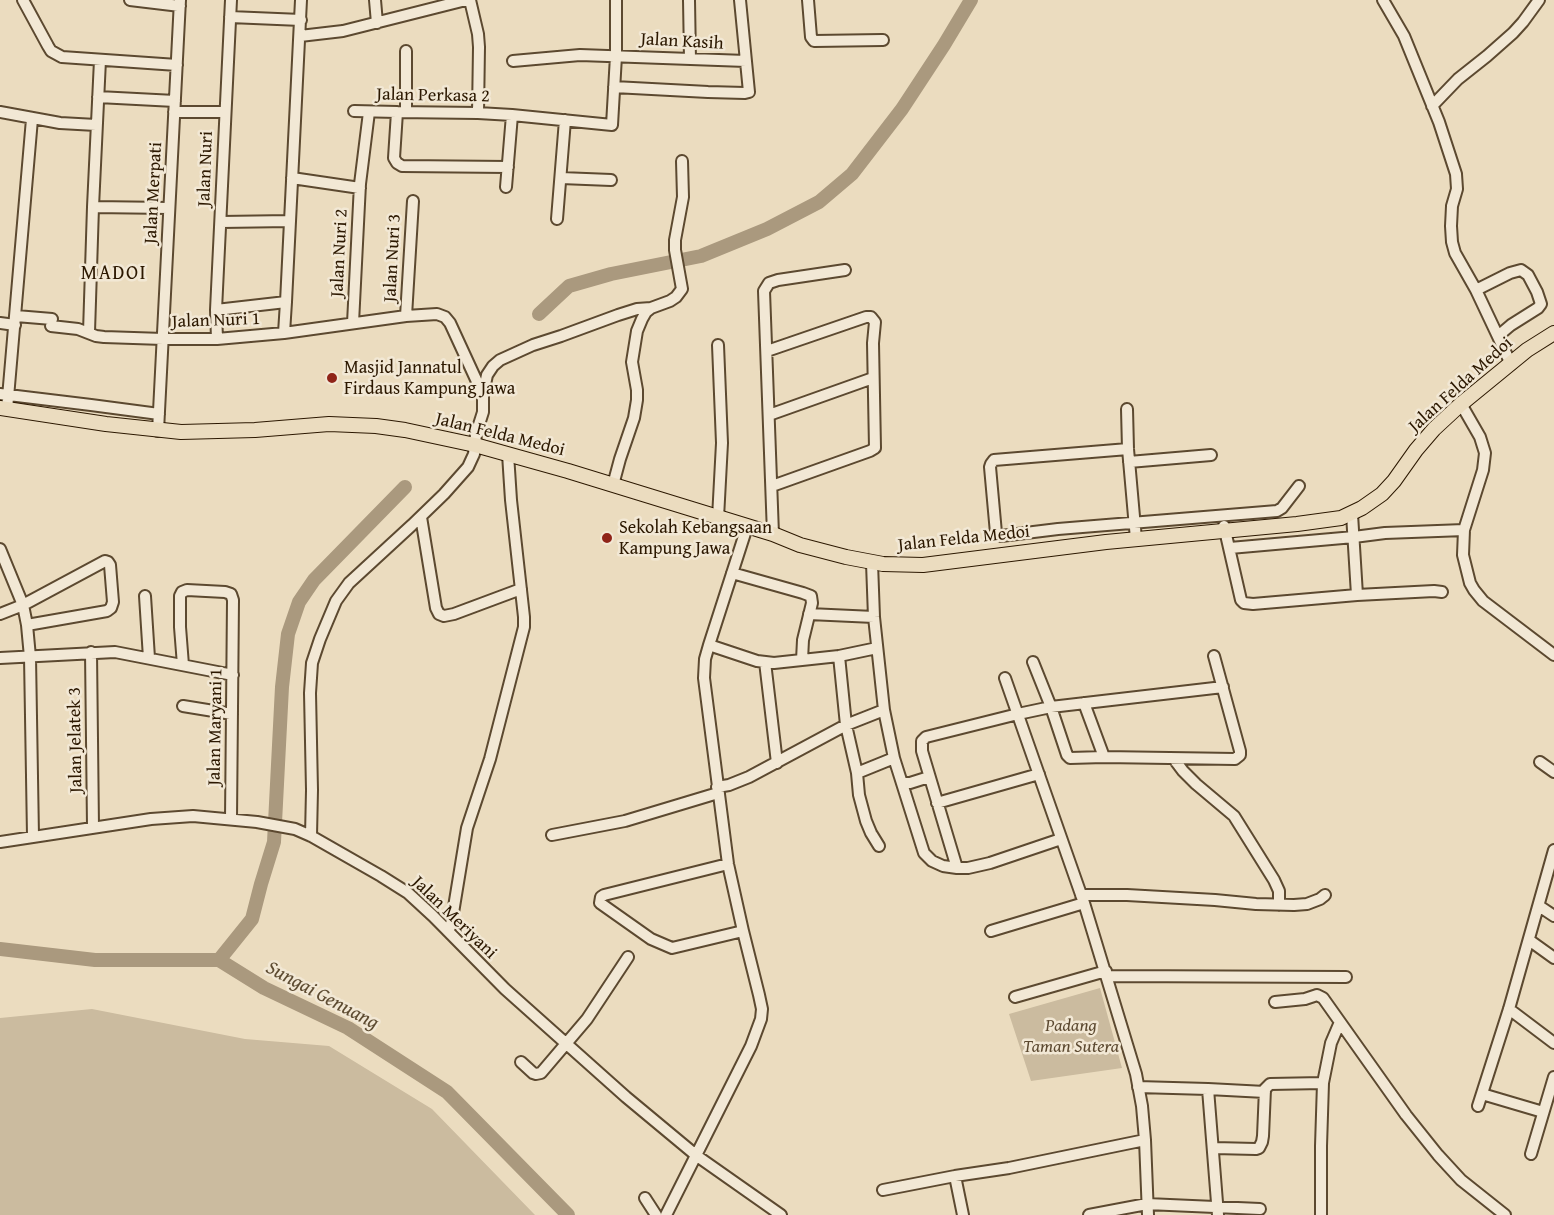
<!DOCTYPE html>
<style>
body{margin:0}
canvas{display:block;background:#ebdcbf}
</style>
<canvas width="1554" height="1215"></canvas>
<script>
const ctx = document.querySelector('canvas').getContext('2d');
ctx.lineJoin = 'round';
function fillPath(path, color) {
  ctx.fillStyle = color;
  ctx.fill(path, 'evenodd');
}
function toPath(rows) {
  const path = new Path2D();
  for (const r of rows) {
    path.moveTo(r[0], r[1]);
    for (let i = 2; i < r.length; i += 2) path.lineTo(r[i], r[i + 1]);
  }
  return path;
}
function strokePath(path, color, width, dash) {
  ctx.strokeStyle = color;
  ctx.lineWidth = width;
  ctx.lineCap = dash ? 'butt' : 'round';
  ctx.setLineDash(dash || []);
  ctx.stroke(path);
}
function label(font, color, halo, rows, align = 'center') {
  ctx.font = font + ' "Gentium Book Plus",serif';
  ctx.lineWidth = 5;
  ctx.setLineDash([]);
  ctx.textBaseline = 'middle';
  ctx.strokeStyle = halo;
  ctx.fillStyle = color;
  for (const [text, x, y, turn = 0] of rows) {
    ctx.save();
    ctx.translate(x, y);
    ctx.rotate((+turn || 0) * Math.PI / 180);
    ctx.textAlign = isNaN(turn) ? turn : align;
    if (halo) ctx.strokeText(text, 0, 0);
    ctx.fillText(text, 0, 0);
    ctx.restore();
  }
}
const green = toPath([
 [1100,988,1122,1068,1031,1081,1009,1014],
 [92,1009,245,1039,329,1046,432,1109,535,1215,0,1215,0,1018]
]);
const river = toPath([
 [539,314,569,286,611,274,701,256,767,229,819,202,852,174,902,109,944,45,971,0],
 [0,949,95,960,219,960,264,988,348,1028,447,1092,568,1215],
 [219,960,252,919,261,884,274,842,282,687,288,634,299,602,314,580,405,487]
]);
const minor = toPath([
 [23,0,48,46,51,51,62,57,177,65],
 [130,0,180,6],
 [375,0,377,23],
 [470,0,478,34,479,47,478,113],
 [689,0,690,59],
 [808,0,811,37,814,41,883,40],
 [1383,0,1404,36,1439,122,1456,174,1457,189,1452,206,1451,226,1452,242,1455,253,1476,290,1511,364],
 [230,17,301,20],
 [300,36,343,31,466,0],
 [406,51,406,112],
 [513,61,580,55,746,61],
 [614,87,708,92,745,93,749,92,740,0],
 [98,97,175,101],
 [1432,106,1458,79,1487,56,1513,33,1523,22,1539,0],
 [354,111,397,112,478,113,512,115,612,125,616,56,616,0],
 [0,112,60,123,96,125],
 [174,112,225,112],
 [397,112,394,158,397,163,402,166,508,167],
 [292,178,360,188],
 [561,178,611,180],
 [506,187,512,115],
 [93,207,169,208],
 [557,219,565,120],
 [221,222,290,221],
 [1476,290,1510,273,1521,270,1528,275,1537,292,1541,304,1538,308,1511,325,1498,336],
 [216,310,286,302],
 [16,316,52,319],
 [406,316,413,201],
 [0,323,15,325],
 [353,323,360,184,369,112],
 [51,326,78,329,96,336,104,337,163,339,217,339,284,333,286,302,301,0],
 [89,332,93,207,100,60],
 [284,333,406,316,437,314,445,317,450,323,479,386,483,394,483,412,476,434,474,454,468,467,444,494,412,525,349,583,336,601,320,639,312,663,310,693,312,790,311,836],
 [217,339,216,310,231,0],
 [767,351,866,317,871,317,875,322,873,343,875,448,870,451,772,486],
 [0,394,91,405,159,414],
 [483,394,487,375,493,366,500,360,533,345,561,336,618,315,637,309,651,308],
 [1461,404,1480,437,1485,453,1483,470,1464,530,1463,555,1470,583,1474,590,1483,601,1554,655],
 [7,409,32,119],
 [1127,409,1128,449,1136,539],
 [769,415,873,378],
 [158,431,180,0],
 [1128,449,994,460,991,464,990,467,996,533,1001,536,1058,529,1277,511,1282,508,1299,486],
 [1129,462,1211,455],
 [613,485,620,459,634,418,637,400,637,390,632,362,637,331,642,319,646,312,651,308,670,301,676,297,682,289,675,250,675,240,683,197,682,161],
 [1352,514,1357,595],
 [421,517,436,608,439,614,444,616,454,614,521,589],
 [718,518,722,443,718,345],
 [1224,526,1241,600,1244,603,1253,604,1357,595,1434,591,1442,592],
 [773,534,764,291,769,283,778,280,845,270],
 [1230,548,1354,537,1385,533,1464,530],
 [0,549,23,605,27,625,30,657,33,836],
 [872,563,874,617,884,710,894,758,924,853,932,861,943,866,957,868,968,868,990,863,1061,839],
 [732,573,803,593,811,596,812,603,803,640,802,660],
 [145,596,149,658],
 [0,614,23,605,105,561,108,562,110,565,113,602,111,608,107,611,27,625],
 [809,614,874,617],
 [709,645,757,661,774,663,839,656,877,648],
 [91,652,93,827],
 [839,656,846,725,857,773,859,795,866,821,871,833,879,846],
 [0,658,115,652,233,675],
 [765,662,777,763],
 [1033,662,1051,707,1067,755,1070,758,1104,757,1235,759,1240,755,1240,751,1214,656],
 [183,665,180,627,180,596,182,592,187,590,225,592,231,594,233,600,231,819],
 [1005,678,1084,903,1136,1074,1142,1106,1145,1140,1148,1215],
 [1084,703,1104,757],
 [183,706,232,714],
 [1174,759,1183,771,1196,784,1234,816,1274,880,1279,891,1279,905],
 [1540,762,1554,772],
 [857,773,894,758],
 [902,783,910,783,929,777],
 [717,787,729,785,749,777,846,725,884,710],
 [937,803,1039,774],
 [552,835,625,821,718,793],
 [0,842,151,819,193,816,257,822,295,829,311,836,381,876,408,893,433,916,505,989,626,1097,697,1156,781,1215],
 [728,864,604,895,601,897,600,903,651,939,672,948,743,931],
 [957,868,922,751,922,741,926,737,1018,714,1051,707,1223,687],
 [1081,895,1127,895,1215,900,1256,904,1294,905,1307,904,1320,899,1325,895],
 [1539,906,1554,916],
 [448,931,451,925,467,828,490,759,524,627,524,617,511,500,508,454],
 [991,931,1084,903],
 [1529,940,1554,958],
 [1107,976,1346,977],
 [1015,997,1106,971],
 [1275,1002,1305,999,1317,995,1323,998,1406,1115,1438,1155,1461,1180,1505,1215],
 [1509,1009,1554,1043],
 [521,1062,533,1073,536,1074,541,1073,587,1019,628,957],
 [1138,1087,1208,1089,1265,1092],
 [1208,1089,1218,1215],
 [1482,1094,1543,1112],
 [1478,1106,1509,1009,1554,850],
 [1214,1148,1256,1149,1259,1148,1262,1142,1263,1136,1265,1089,1270,1084,1323,1083],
 [1531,1154,1554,1077],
 [955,1176,963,1215],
 [883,1190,955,1176,1009,1168,1145,1140],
 [645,1198,656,1215],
 [666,1215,751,1046,761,1019,762,1009,759,995,743,931,728,864,704,678,705,659,709,645,747,527],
 [1089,1215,1147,1204,1260,1209],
 [1321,1215,1321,1146,1323,1083,1331,1043,1340,1022]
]);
const major = toPath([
 [0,408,106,424,181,432,255,430,329,424,376,426,405,430,475,445,568,471,773,534,800,545,846,557,883,564,923,565,1106,542,1297,524,1341,518,1362,508,1382,494,1394,481,1416,450,1434,429,1461,404,1527,350,1554,333]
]);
const markers = [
 [332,378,6,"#8f2418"],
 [607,538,6,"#8f2418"]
];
const streetNames = [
 ["Jalan Kasih",682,42,3],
 ["Jalan Perkasa 2",433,96,1],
 ["Jalan Nuri",206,169,-88],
 ["Jalan Merpati",154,193,-87],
 ["Jalan Nuri 2",340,253,-87],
 ["Jalan Nuri 3",393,258,-87],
 ["Jalan Nuri 1",216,321,-2],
 ["Jalan Felda Medoi",1461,385,-42],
 ["Jalan Felda Medoi",500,435,14],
 ["Jalan Felda Medoi",964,539,-6],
 ["Jalan Maryani 1",216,727,-89],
 ["Jalan Jelatek 3",76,740,-91],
 ["Jalan Meriyani",454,918,44]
];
const poiNames = [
 ["Masjid Jannatul",344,368],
 ["Firdaus Kampung Jawa",344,389],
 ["Sekolah Kebangsaan",619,528],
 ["Kampung Jawa",619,549]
];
const parkNames = [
 ["Padang",1071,1026],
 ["Taman Sutera",1071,1047]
];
const neighbourhoodNames = [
 ["MADOI",114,274]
];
const waterNames = [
 ["Sungai Genuang",322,996,28]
];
fillPath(green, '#cbbb9f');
strokePath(river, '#aa997e', 14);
strokePath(minor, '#5c4930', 14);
strokePath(major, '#2c1800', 16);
strokePath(minor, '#f2e8d5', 10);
strokePath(major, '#ebdcbf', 14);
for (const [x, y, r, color] of markers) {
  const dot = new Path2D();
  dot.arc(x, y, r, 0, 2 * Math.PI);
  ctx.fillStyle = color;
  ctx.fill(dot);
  strokePath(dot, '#f2e8d5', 2);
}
label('18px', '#2c1800', '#f2e8d5', streetNames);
label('18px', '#2c1800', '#f2e8d5', poiNames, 'left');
label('italic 18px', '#5c4930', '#f2e8d5', parkNames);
ctx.letterSpacing = '1.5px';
label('20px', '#2c1800', '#f2e8d5', neighbourhoodNames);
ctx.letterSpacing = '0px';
label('italic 20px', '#5e4c32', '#f2e8d5', waterNames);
</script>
